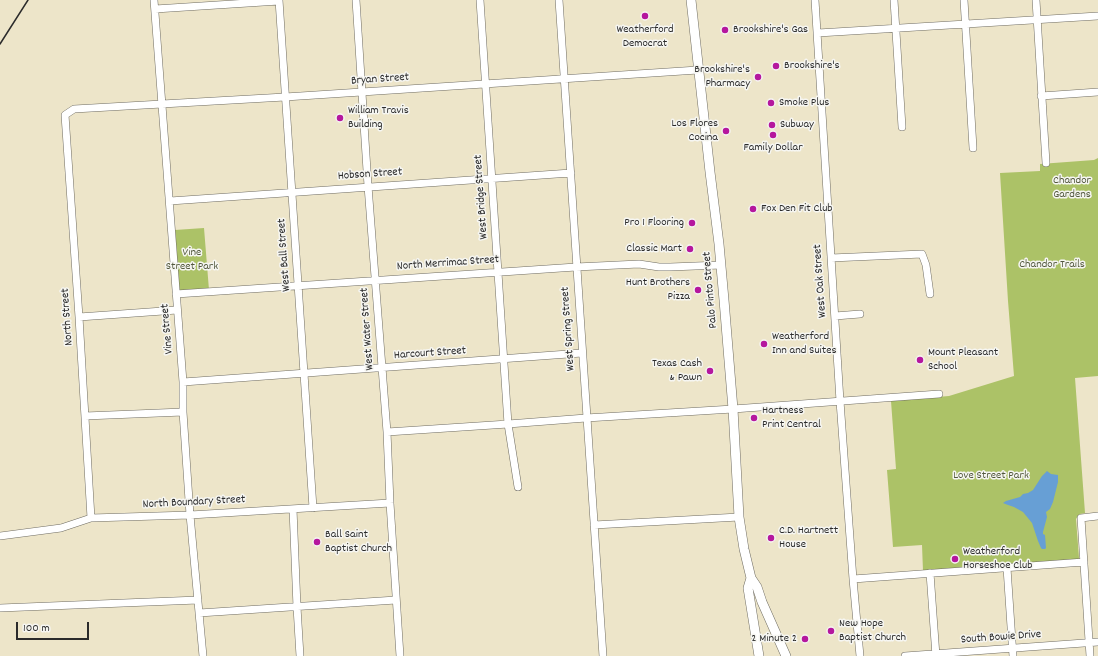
<!DOCTYPE html>
<style>
body{margin:0}
#map{position:relative;width:1098px;height:656px;overflow:hidden;background:#ede5c9;font-family:Dekko,sans-serif}
canvas{display:block}
.scale{position:absolute;left:16px;top:622px;width:73px;height:18px;box-sizing:border-box;border:2px solid #2b2b2b;border-top:0;padding-left:5px;font-size:12px;line-height:14px;white-space:nowrap;color:#2b2b2b;-webkit-text-stroke:3px #f6f6f2;paint-order:stroke}
</style>
<div id="map">
<canvas width="1098" height="656"></canvas>
<div class="scale">100 m</div>
</div>
<script>
const ctx = document.querySelector('canvas').getContext('2d');
ctx.lineJoin = 'round';
function fillPath(path, color) {
  ctx.fillStyle = color;
  ctx.fill(path, 'evenodd');
}
function toPath(rows) {
  const path = new Path2D();
  for (const r of rows) {
    path.moveTo(r[0], r[1]);
    for (let i = 2; i < r.length; i += 2) path.lineTo(r[i], r[i + 1]);
  }
  return path;
}
function strokePath(path, color, width, dash) {
  ctx.strokeStyle = color;
  ctx.lineWidth = width;
  ctx.lineCap = dash ? 'butt' : 'round';
  ctx.setLineDash(dash || []);
  ctx.stroke(path);
}
function label(font, color, halo, rows, align = 'center') {
  ctx.font = font + ' Dekko,sans-serif';
  ctx.lineWidth = 3;
  ctx.setLineDash([]);
  ctx.textBaseline = 'middle';
  ctx.strokeStyle = halo;
  ctx.fillStyle = color;
  for (const [text, x, y, turn = 0] of rows) {
    ctx.save();
    ctx.translate(x, y);
    ctx.rotate((+turn || 0) * Math.PI / 180);
    ctx.textAlign = isNaN(turn) ? turn : align;
    if (halo) ctx.strokeText(text, 0, 0);
    ctx.fillText(text, 0, 0);
    ctx.restore();
  }
}
const green = toPath([
 [1098,158,1098,376,1075,378,1085,513,1080,514,1078,516,1076,519,1079,558,1078,560,923,571,922,545,893,547,887,470,896,469,891,401,949,396,1014,376,1008,301,1000,173,1040,171,1040,164,1094,160],
 [204,228,209,290,181,291,179,289,175,230]
]);
const water = toPath([
 [1047,471,1051,474,1058,475,1058,482,1053,502,1050,509,1046,512,1047,517,1043,532,1043,534,1045,535,1046,548,1045,549,1042,549,1041,548,1038,541,1032,523,1023,512,1014,507,1008,505,1003,503,1006,501,1020,497,1023,494,1028,493,1033,490,1042,476]
]);
const minor = toPath([
 [154,0,183,382,183,412,190,515,203,656],
 [279,0,313,508],
 [356,0,368,186,387,432,390,503,400,656],
 [480,0,508,424,518,487],
 [559,0,603,656],
 [815,0,840,401,853,579,860,656],
 [894,0,902,127],
 [964,0,973,148],
 [1036,0,1046,163],
 [155,9,279,1],
 [818,33,1098,16],
 [1041,96,1098,92],
 [170,201,571,173],
 [831,258,922,254,926,265,930,294],
 [176,294,576,267,639,264,659,267,670,267,721,265],
 [835,316,860,314],
 [79,317,177,310],
 [183,382,582,353],
 [85,416,183,412],
 [387,432,508,424,586,418,733,409,939,394],
 [293,509,297,607,300,656],
 [91,518,79,317,65,115,74,109,285,97,698,70],
 [594,525,739,517],
 [0,536,61,528,91,518,190,515,390,503],
 [1007,568,1013,656],
 [930,573,936,656],
 [853,579,1084,562],
 [0,608,198,600],
 [199,613,396,600],
 [905,656,1098,642],
 [1090,656,1081,518,1098,516]
]);
const major = toPath([
 [691,0,710,172,719,244,724,300,733,409,739,517,744,549,751,578,757,587,762,602,786,656],
 [751,578,748,588,759,656]
]);
const rail = toPath([
 [0,44,28,0]
]);
const markers = [
 [645,16,4,"#b5179e"],
 [725,30,4,"#b5179e"],
 [776,66,4,"#b5179e"],
 [758,77,4,"#b5179e"],
 [771,103,4,"#b5179e"],
 [340,118,4,"#b5179e"],
 [772,125,4,"#b5179e"],
 [726,131,4,"#b5179e"],
 [773,135,4,"#b5179e"],
 [753,209,4,"#b5179e"],
 [692,223,4,"#b5179e"],
 [690,249,4,"#b5179e"],
 [698,290,4,"#b5179e"],
 [764,344,4,"#b5179e"],
 [920,360,4,"#b5179e"],
 [710,371,4,"#b5179e"],
 [754,418,4,"#b5179e"],
 [771,538,4,"#b5179e"],
 [317,542,4,"#b5179e"],
 [955,559,4,"#b5179e"],
 [831,631,4,"#b5179e"],
 [805,639,4,"#b5179e"]
];
const poiNames = [
 ["Weatherford",645,30,"center"],
 ["Democrat",645,44,"center"],
 ["Brookshire's Gas",733,30],
 ["Brookshire's",784,66],
 ["Brookshire's",750,70,"right"],
 ["Pharmacy",750,84,"right"],
 ["Smoke Plus",779,103],
 ["William Travis",348,111],
 ["Building",348,125],
 ["Los Flores",718,124,"right"],
 ["Cocina",718,138,"right"],
 ["Subway",780,125],
 ["Family Dollar",773,148,"center"],
 ["Fox Den Fit Club",761,209],
 ["Pro 1 Flooring",684,223,"right"],
 ["Classic Mart",682,249,"right"],
 ["Hunt Brothers",690,283,"right"],
 ["Pizza",690,297,"right"],
 ["Weatherford",772,337],
 ["Inn and Suites",772,351],
 ["Mount Pleasant",928,353],
 ["School",928,367],
 ["Texas Cash",702,364,"right"],
 ["& Pawn",702,378,"right"],
 ["Hartness",762,411],
 ["Print Central",762,425],
 ["C.D. Hartnett",779,531],
 ["House",779,545],
 ["Ball Saint",325,535],
 ["Baptist Church",325,549],
 ["Weatherford",963,552],
 ["Horseshoe Club",963,566],
 ["New Hope",839,624],
 ["Baptist Church",839,638],
 ["2 Minute 2",797,639,"right"]
];
const streetNames = [
 ["Bryan Street",380,80,-4],
 ["Hobson Street",370,175,-4],
 ["West Bridge Street",482,197,-94],
 ["West Ball Street",285,255,-94],
 ["North Merrimac Street",448,264,-4],
 ["West Oak Street",821,281,-94],
 ["Palo Pinto Street",711,290,-95],
 ["North Street",68,317,-94],
 ["Vine Street",168,329,-95],
 ["West Water Street",368,329,-94],
 ["West Spring Street",569,329,-94],
 ["Harcourt Street",430,354,-4],
 ["North Boundary Street",194,503,-3],
 ["South Bowie Drive",1001,638,-4]
];
const parkNames = [
 ["Chandor",1072,181],
 ["Gardens",1072,195],
 ["Vine",192,253],
 ["Street Park",192,267],
 ["Chandor Trails",1052,265],
 ["Love Street Park",991,476]
];
fillPath(green, '#acc267');
fillPath(water, '#679fd5');
strokePath(minor, '#6f6c62', 8);
strokePath(major, '#6f6c62', 10);
strokePath(minor, '#fff', 7);
strokePath(major, '#fff', 9);
strokePath(rail, '#2b2b2b', 1.5);
for (const [x, y, r, color] of markers) {
  const dot = new Path2D();
  dot.arc(x, y, r, 0, 2 * Math.PI);
  ctx.fillStyle = color;
  ctx.fill(dot);
  strokePath(dot, '#f6f6f2', 1.5);
}
label('12px', '#2b2b2b', '#f6f6f2', poiNames, 'left');
label('12px', '#2b2b2b', '#f6f6f2', streetNames);
label('12px', '#52583d', '#f6f6f2', parkNames);
</script>
